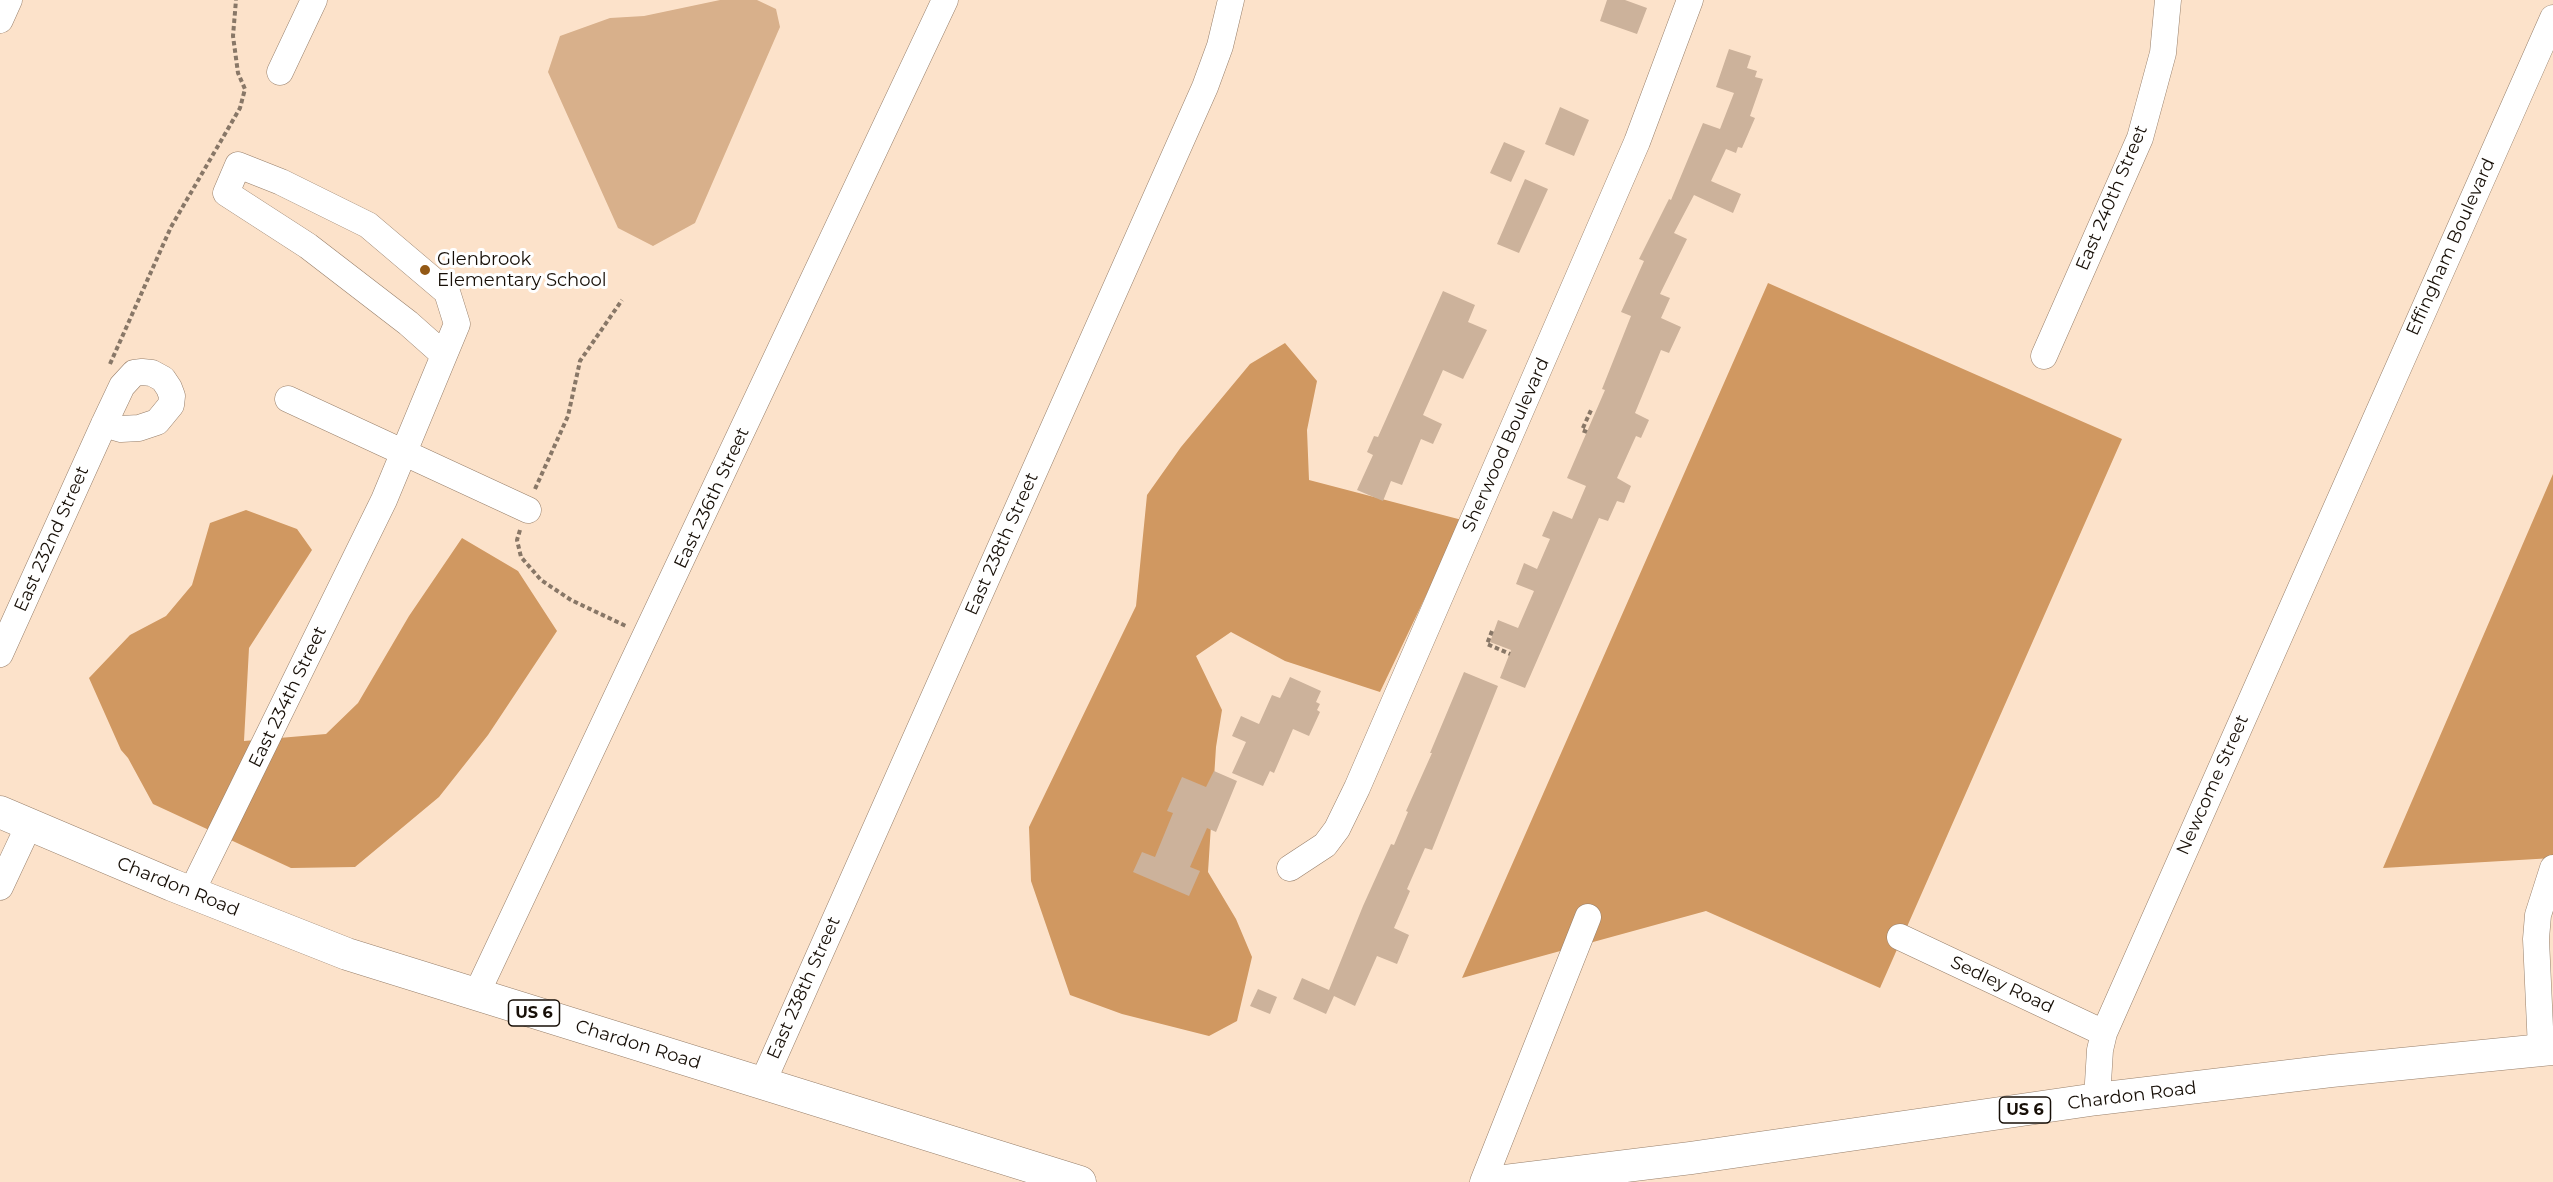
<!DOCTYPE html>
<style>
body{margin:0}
canvas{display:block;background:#fce2ca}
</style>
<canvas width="2553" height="1182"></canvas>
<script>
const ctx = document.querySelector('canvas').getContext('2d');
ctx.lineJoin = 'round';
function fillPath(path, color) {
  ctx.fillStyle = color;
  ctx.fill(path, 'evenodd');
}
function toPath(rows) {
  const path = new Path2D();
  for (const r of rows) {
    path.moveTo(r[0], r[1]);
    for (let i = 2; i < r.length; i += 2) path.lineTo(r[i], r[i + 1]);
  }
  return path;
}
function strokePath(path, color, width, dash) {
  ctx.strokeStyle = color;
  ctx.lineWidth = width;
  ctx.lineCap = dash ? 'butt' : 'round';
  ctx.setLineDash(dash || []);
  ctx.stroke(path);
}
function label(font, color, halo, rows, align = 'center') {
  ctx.font = font + ' Montserrat,sans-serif';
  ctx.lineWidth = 6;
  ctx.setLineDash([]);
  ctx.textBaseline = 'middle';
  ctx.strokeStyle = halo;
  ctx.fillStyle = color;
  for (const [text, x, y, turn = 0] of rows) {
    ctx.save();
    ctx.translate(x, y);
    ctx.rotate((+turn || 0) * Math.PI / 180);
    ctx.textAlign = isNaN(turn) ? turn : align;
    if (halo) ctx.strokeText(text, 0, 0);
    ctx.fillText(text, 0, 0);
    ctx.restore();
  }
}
const green = toPath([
 [720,0,757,0,776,9,780,27,695,223,653,246,618,228,548,72,560,36,610,18,644,16]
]);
const forest = toPath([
 [1768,283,2122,439,1880,988,1706,911,1462,978],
 [1285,343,1317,381,1307,430,1309,480,1462,520,1380,692,1285,661,1231,632,1196,656,1222,710,1216,747,1208,872,1236,919,1252,957,1237,1021,1209,1036,1122,1014,1070,995,1031,881,1029,827,1136,606,1147,495,1181,447,1250,364],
 [2553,474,2553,858,2383,868],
 [246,510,297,529,312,550,249,648,244,741,326,734,358,703,409,616,462,538,518,571,557,631,488,735,439,797,355,867,291,868,153,804,128,758,121,750,89,678,130,635,166,616,192,585,210,523]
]);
const building = toPath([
 [1607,0,1625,0,1647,8,1637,34,1600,21],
 [1729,49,1751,56,1747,68,1757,71,1755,77,1763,79,1750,116,1755,118,1742,148,1738,147,1736,153,1726,149,1711,181,1741,194,1733,213,1694,195,1674,233,1687,239,1660,294,1670,298,1661,318,1681,327,1669,353,1661,350,1635,413,1649,420,1641,438,1636,436,1617,478,1631,486,1624,503,1617,501,1608,521,1599,518,1525,688,1500,678,1511,650,1490,642,1498,620,1518,628,1534,591,1516,584,1524,563,1537,569,1550,539,1542,536,1553,511,1572,519,1586,486,1567,478,1605,390,1602,389,1631,316,1621,312,1644,261,1639,259,1669,199,1671,200,1703,123,1720,129,1734,93,1716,87],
 [1560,107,1589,120,1574,156,1545,144],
 [1504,142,1525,151,1511,182,1490,173],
 [1525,179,1548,189,1519,253,1497,244],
 [1443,291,1475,305,1468,322,1487,330,1463,379,1443,370,1423,415,1442,424,1433,444,1421,439,1402,485,1391,481,1383,501,1357,490,1373,455,1367,452,1374,436,1378,437],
 [1464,672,1498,686,1432,850,1425,848,1407,889,1410,891,1394,928,1409,935,1397,964,1377,956,1355,1006,1334,996,1326,1014,1293,999,1302,978,1329,990,1363,906,1391,844,1394,845,1408,812,1406,811,1432,753,1430,753],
 [1290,677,1321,691,1316,702,1320,704,1317,710,1320,712,1309,736,1293,729,1274,773,1270,771,1263,786,1232,773,1246,742,1232,736,1241,716,1259,724,1272,695,1280,698],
 [1214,771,1237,781,1216,832,1207,828,1190,867,1200,871,1189,896,1133,872,1142,852,1155,857,1173,813,1167,811,1182,777,1206,787],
 [1258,989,1277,997,1270,1014,1250,1006]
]);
const path = toPath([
 [110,364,171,227,240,108,245,89,238,73,233,36,236,0],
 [1587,432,1582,430,1592,408],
 [535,489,568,416,580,361,622,300],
 [520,530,517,540,521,557,541,580,571,600,628,627],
 [1492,631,1487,644,1510,654]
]);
const minor = toPath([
 [0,20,9,0],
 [280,72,314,0],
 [2044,356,2140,138,2163,53,2168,0],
 [288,399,528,510],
 [0,654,104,424,122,386,134,373,142,372,152,373,163,379,169,388,172,396,171,405,157,422,139,428,121,429,104,424],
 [1290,868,1325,845,1337,829,1357,788,1637,142,1690,0],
 [0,887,29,825],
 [191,893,384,500,457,324,447,292,368,225,281,182,238,165,226,193,308,246,408,323,444,355],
 [1900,937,2104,1033],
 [476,995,945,0],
 [2541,1049,2536,939,2538,915,2553,868],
 [762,1084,1205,87,1220,46,1231,0],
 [2097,1099,2100,1050,2104,1033,2553,18],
 [1483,1182,1588,917]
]);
const major = toPath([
 [0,812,172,885,347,954,1080,1182],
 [1497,1182,1691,1158,2097,1099,2331,1071,2553,1049]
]);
const markers = [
 [425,270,6,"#935915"]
];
const shields = [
 [534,1013,51],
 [2025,1110,51]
];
const shieldNames = [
 ["US 6",534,1013],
 ["US 6",2025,1110]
];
const streetNames = [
 ["East 240th Street",2112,198,-67],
 ["Effingham Boulevard",2451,247,-66],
 ["Sherwood Boulevard",1506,445,-66],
 ["East 236th Street",712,498,-65],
 ["East 232nd Street",52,539,-66],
 ["East 238th Street",1002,544,-66],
 ["East 234th Street",288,697,-64],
 ["Newcome Street",2213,785,-66],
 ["Chardon Road",178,887,22],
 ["Sedley Road",2002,985,25],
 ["East 238th Street",804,988,-66],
 ["Chardon Road",638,1045,17],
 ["Chardon Road",2132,1096,-7]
];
const poiNames = [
 ["Glenbrook",437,260],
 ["Elementary School",437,281]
];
fillPath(green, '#d8b08b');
fillPath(forest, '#d09861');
fillPath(building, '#ccb29b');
strokePath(minor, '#977f6a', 27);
strokePath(major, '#977f6a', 33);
strokePath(path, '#887767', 4, [4.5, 3]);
strokePath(minor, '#fff', 26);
strokePath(major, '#fff', 32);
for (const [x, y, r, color] of markers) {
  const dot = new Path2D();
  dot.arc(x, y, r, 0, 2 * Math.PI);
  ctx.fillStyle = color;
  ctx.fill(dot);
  strokePath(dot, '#fff', 2);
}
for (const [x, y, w] of shields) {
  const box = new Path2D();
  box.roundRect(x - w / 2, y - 13, w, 26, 4.5);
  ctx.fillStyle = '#fff';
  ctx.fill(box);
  strokePath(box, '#170f07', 1.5);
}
label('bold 16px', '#170f07', null, shieldNames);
label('18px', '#170f07', '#fff', streetNames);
label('18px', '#170f07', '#fff', poiNames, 'left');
</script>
